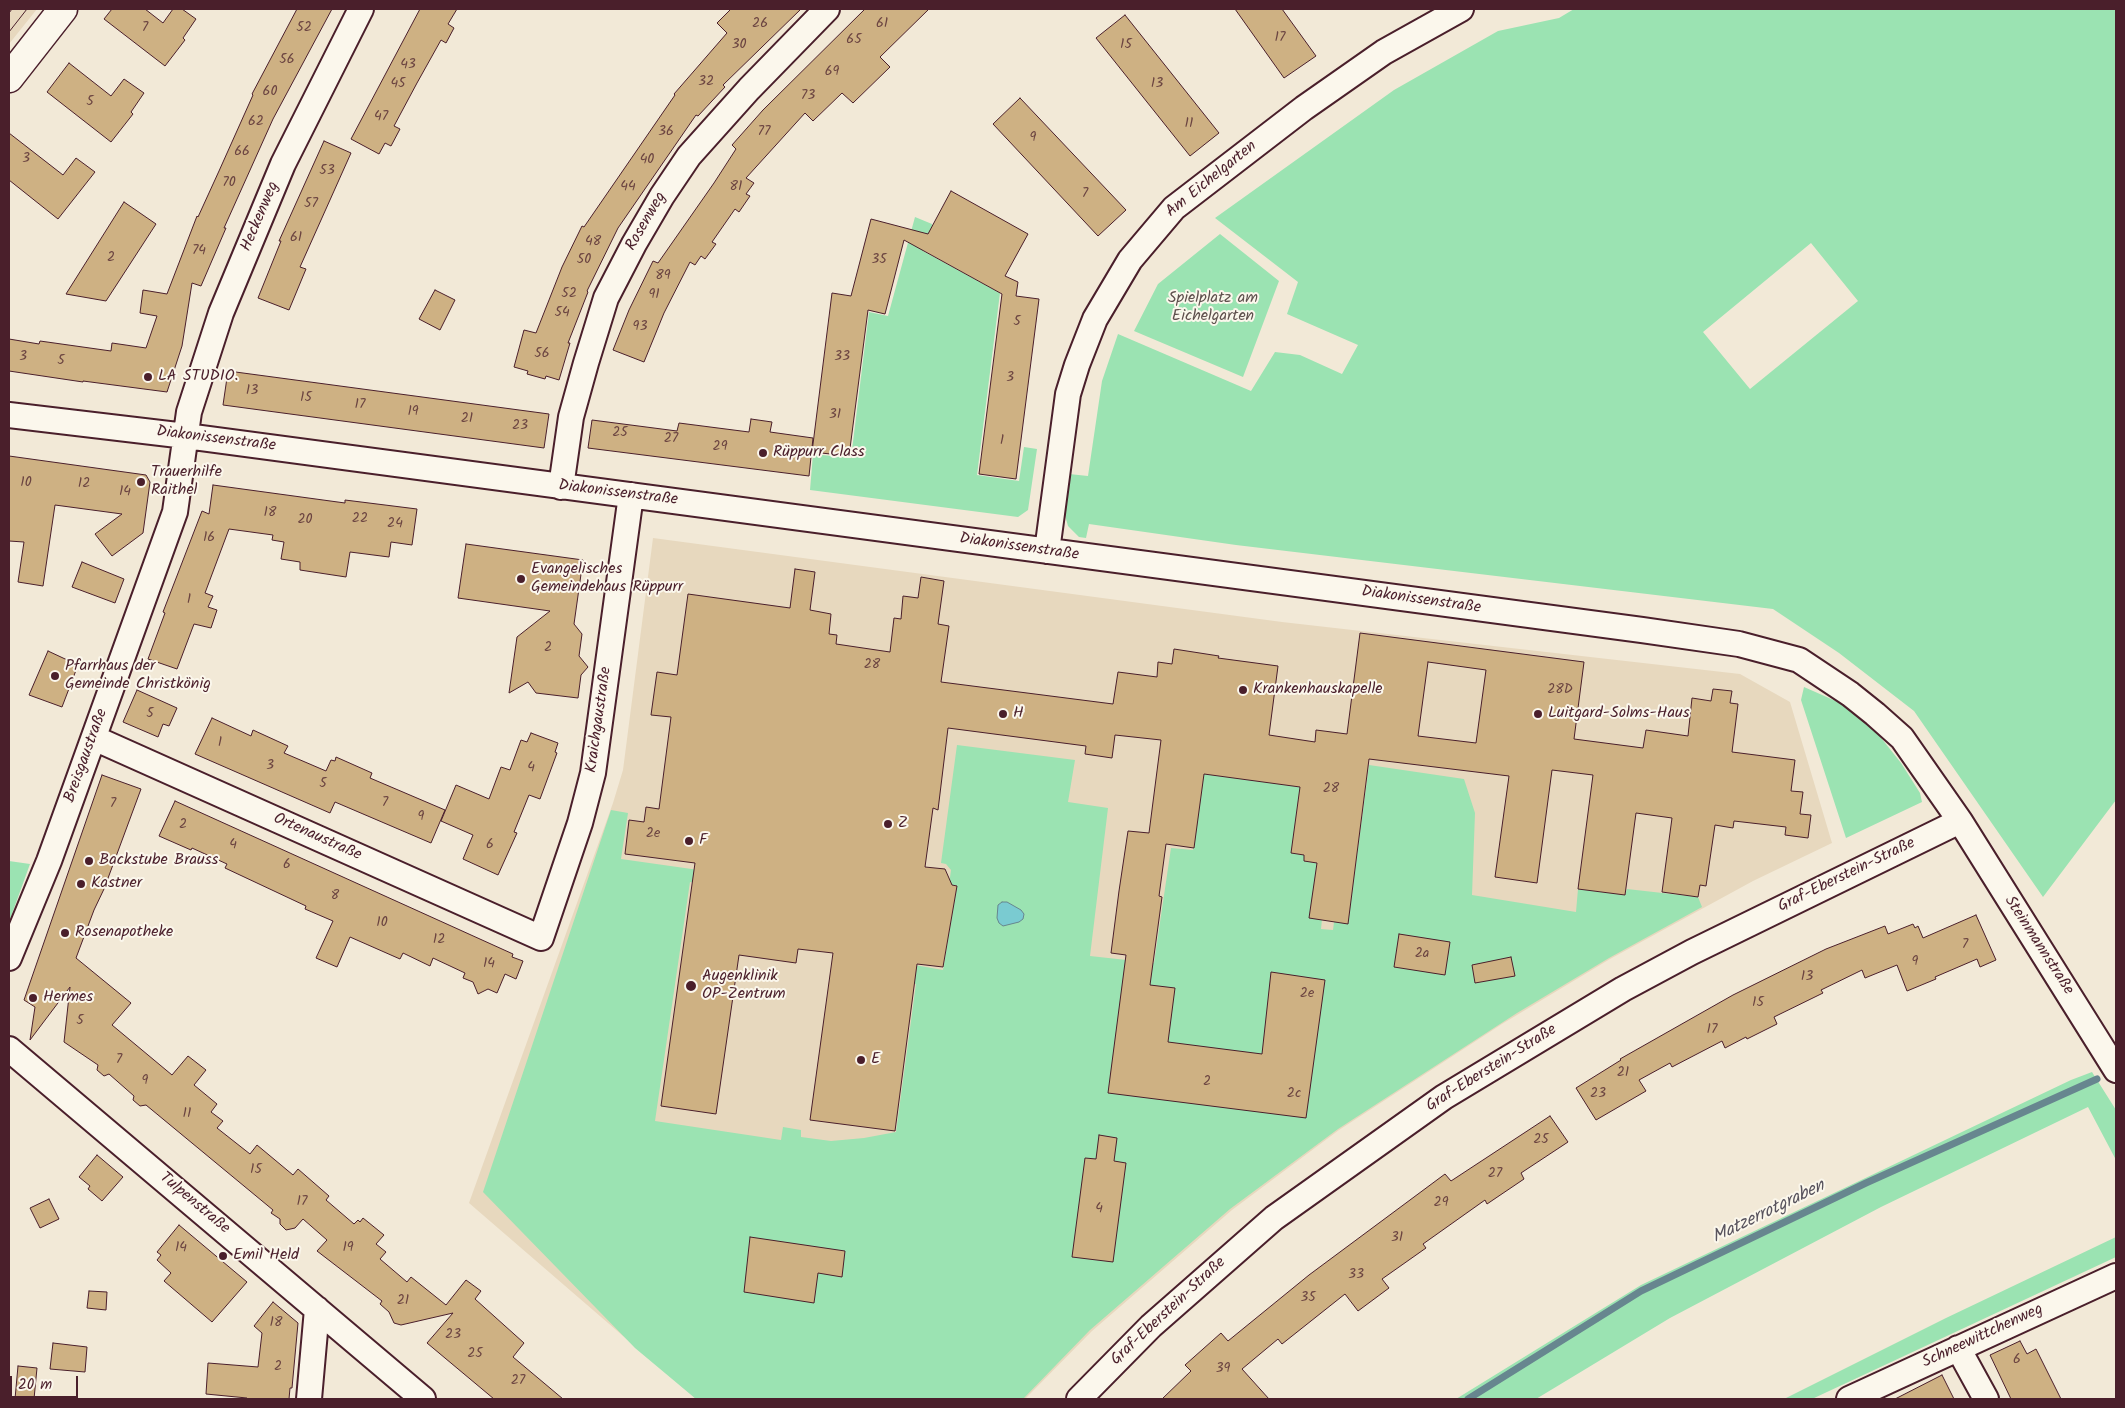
<!DOCTYPE html>
<meta charset="utf-8">
<style>
body{margin:0}
#map{position:relative;width:2125px;height:1408px;overflow:hidden;background:#f2e9d7;font-family:Kalam,sans-serif}
canvas{display:block}
.frame{position:absolute;inset:0;border:10px solid #4a1f2b;pointer-events:none}
.scale{position:absolute;left:10px;top:1376px;width:68px;height:22px;box-sizing:border-box;border:2px solid #4a1f2b;border-top:0;padding-left:6px;font-size:15px;line-height:18px;white-space:nowrap;color:#4a1f2b;-webkit-text-stroke:4px #fbf7ec;paint-order:stroke}
</style>
<div id="map">
<canvas width="2125" height="1408"></canvas>
<div class="frame"></div>
<div class="scale">20 m</div>
</div>
<script>
const ctx = document.querySelector('canvas').getContext('2d');
ctx.lineJoin = 'round';
function fillPath(path, color) {
  ctx.fillStyle = color;
  ctx.fill(path, 'evenodd');
}
function toPath(rows) {
  const path = new Path2D();
  for (const r of rows) {
    path.moveTo(r[0], r[1]);
    for (let i = 2; i < r.length; i += 2) path.lineTo(r[i], r[i + 1]);
  }
  return path;
}
function strokePath(path, color, width, dash) {
  ctx.strokeStyle = color;
  ctx.lineWidth = width;
  ctx.lineCap = dash ? 'butt' : 'round';
  ctx.setLineDash(dash || []);
  ctx.stroke(path);
}
function label(font, color, halo, rows, align = 'center') {
  ctx.font = font + ' Kalam,sans-serif';
  ctx.lineWidth = 4;
  ctx.setLineDash([]);
  ctx.textBaseline = 'middle';
  ctx.strokeStyle = halo;
  ctx.fillStyle = color;
  for (const [text, x, y, turn = 0] of rows) {
    ctx.save();
    ctx.translate(x, y);
    ctx.rotate((+turn || 0) * Math.PI / 180);
    ctx.textAlign = isNaN(turn) ? turn : align;
    if (halo) ctx.strokeText(text, 0, 0);
    ctx.fillText(text, 0, 0);
    ctx.restore();
  }
}
const built = toPath([
 [9,9,37,9,9,44],
 [653,538,1282,622,1740,674,1790,702,1832,843,1753,881,1610,959,1502,1024,1339,1130,1232,1210,1092,1331,1025,1399,696,1399,469,1203,613,803,623,770]
]);
const green = toPath([
 [1574,9,2116,9,2116,800,2043,897,1914,711,1839,653,1773,609,1236,545,1089,524,1086,538,1079,537,1068,526,1064,512,1069,474,1088,476,1102,381,1118,334,1251,391,1275,352,1300,355,1342,374,1358,345,1287,314,1298,282,1215,218,1394,90,1498,31,1559,18],
 [1811,243,1858,301,1750,389,1703,332],
 [915,217,932,224,932,232,923,251,1000,293,977,475,1019,481,1024,447,1037,449,1028,510,1018,517,810,490,813,454,851,458,869,312,888,316],
 [1220,234,1279,281,1243,377,1134,331,1158,284],
 [1804,687,1838,702,1874,729,1901,763,1920,793,1922,802,1846,838,1801,700],
 [957,745,1075,760,1068,802,1108,808,1090,956,1154,963,1171,848,1193,850,1204,774,1300,787,1291,853,1304,855,1304,861,1317,863,1310,917,1322,919,1321,929,1333,930,1334,922,1348,923,1369,765,1464,779,1475,813,1472,895,1576,912,1578,889,1625,895,1627,889,1698,897,1702,907,1609,958,1517,1013,1338,1129,1230,1209,1090,1330,1023,1399,696,1399,635,1348,483,1192,611,810,628,813,621,859,748,877,745,890,690,882,655,1121,781,1140,783,1127,801,1130,801,1137,831,1141,864,1138,896,1132,916,984,900,982,903,963,943,970,957,886,949,885,951,870,946,864,941,863],
 [9,861,30,864,9,922],
 [2092,1072,2116,1110,2116,1160,2088,1107,1881,1207,1670,1318,1536,1399,1456,1399,1641,1285,2071,1080],
 [2116,1237,2116,1257,1812,1399,1784,1399,1946,1318]
]);
const water = toPath([
 [1002,902,1007,902,1021,910,1024,914,1023,919,1019,922,1003,926,999,923,997,918,998,905,1002,902]
]);
const stream = toPath([
 [1468,1399,1641,1291,1866,1183,2097,1079]
]);
const building = toPath([
 [112,9,145,9,163,23,173,9,182,9,196,19,183,38,185,40,165,66,104,19,112,9],
 [297,9,332,9,273,119,224,228,226,228,201,286,192,283,182,346,167,392,83,381,83,382,9,371,9,339,39,344,40,341,111,351,112,343,146,348,157,316,140,313,143,290,167,294,197,216,198,217,219,171,253,95,252,94,297,9],
 [420,9,457,9,448,24,454,28,446,43,441,40,417,83,394,126,400,129,391,146,385,143,379,154,351,139,420,9],
 [731,9,801,9,723,85,725,87,698,116,696,115,618,228,587,291,588,292,568,343,570,343,559,380,546,376,545,379,527,374,528,371,514,367,524,330,536,333,562,267,582,226,584,227,675,95,674,94,727,33,717,23,731,9],
 [865,9,929,9,880,57,890,67,853,103,842,93,813,121,805,113,746,178,754,183,746,194,750,196,739,212,735,209,712,242,716,244,705,259,701,256,695,265,690,262,664,313,644,362,613,350,629,310,653,261,658,263,714,183,736,149,732,145,763,110,865,9],
 [1235,9,1282,9,1316,56,1284,78,1235,9],
 [1125,15,1219,133,1190,156,1096,38,1125,15],
 [69,63,111,96,124,79,144,93,131,112,133,114,111,142,47,92,69,63],
 [1020,98,1126,210,1098,236,993,124,1020,98],
 [9,133,63,175,76,158,95,172,58,219,9,180,9,133],
 [324,141,351,153,300,267,306,269,289,310,258,298,281,241,279,241,324,141],
 [951,191,1028,234,1005,276,1018,282,1016,296,1039,299,1016,479,979,474,1002,294,904,240,885,314,868,310,849,456,812,452,832,293,851,296,871,219,928,234,951,191],
 [124,202,156,224,106,301,66,294,124,202],
 [435,290,455,300,440,330,419,319,435,290],
 [228,371,549,414,544,448,223,405,228,371],
 [751,419,772,422,770,432,813,438,809,476,588,448,592,420,677,431,679,423,749,432,751,419],
 [9,456,146,475,150,482,143,533,112,556,95,534,122,514,55,505,43,586,18,582,24,542,9,541,9,456],
 [213,485,345,503,345,500,417,509,412,545,391,542,389,557,350,552,346,577,300,570,300,562,281,559,284,542,272,540,273,535,229,529,205,593,213,596,208,607,217,610,211,628,194,624,177,669,148,659,165,613,163,612,202,511,209,514,213,485],
 [466,544,583,560,574,624,582,634,579,656,588,667,581,675,578,698,536,693,528,682,509,693,517,637,550,611,458,598,466,544],
 [82,562,124,579,115,603,72,587,82,562],
 [795,569,815,572,810,610,831,614,829,634,837,635,836,644,890,652,894,618,901,619,903,596,918,598,921,577,944,581,938,624,949,626,941,682,1113,704,1118,672,1157,677,1158,662,1172,664,1174,649,1219,656,1218,658,1278,666,1269,735,1315,742,1316,730,1347,734,1360,633,1584,662,1574,739,1643,748,1646,730,1688,736,1692,698,1711,701,1713,689,1732,691,1730,703,1738,704,1732,752,1795,760,1791,791,1803,792,1800,814,1811,815,1808,838,1785,835,1786,827,1734,821,1733,828,1715,825,1706,886,1700,885,1698,897,1662,892,1672,818,1636,813,1625,895,1578,889,1593,775,1552,770,1537,883,1495,877,1509,776,1369,759,1348,924,1309,918,1317,863,1304,861,1304,855,1291,853,1300,787,1204,774,1194,848,1166,844,1159,896,1162,897,1150,985,1175,988,1168,1042,1262,1054,1271,972,1325,980,1306,1118,1108,1093,1126,955,1111,953,1119,891,1128,831,1149,833,1161,740,1115,735,1112,758,1085,754,1086,746,948,728,938,810,933,808,925,867,945,869,952,885,957,886,943,967,917,964,895,1131,810,1120,833,953,798,949,796,963,739,955,716,1114,661,1106,695,863,625,854,629,820,644,822,646,807,659,809,671,717,651,715,657,672,677,675,688,594,790,608,795,569],
 [1428,662,1486,670,1476,743,1418,736,1428,662],
 [48,651,78,665,62,707,29,695,48,651],
 [137,690,177,708,169,726,163,724,158,737,123,722,137,690],
 [212,718,251,736,253,730,288,746,284,753,326,771,331,760,335,761,336,757,372,773,370,778,445,810,431,843,335,802,330,813,195,754,212,718],
 [531,733,558,743,555,752,557,753,540,799,529,795,514,832,517,833,498,875,463,859,473,835,441,821,456,785,489,799,501,767,510,770,521,740,527,742,531,733],
 [102,775,141,789,104,889,94,910,76,958,131,1003,112,1025,172,1075,188,1056,206,1070,194,1085,217,1104,211,1112,223,1121,217,1128,250,1154,257,1145,293,1175,298,1169,329,1196,326,1200,354,1224,358,1220,360,1222,363,1218,384,1235,376,1244,386,1252,380,1259,407,1282,411,1277,446,1305,466,1280,481,1291,475,1299,524,1343,513,1357,563,1399,494,1399,427,1343,453,1313,401,1325,394,1323,389,1312,380,1304,382,1301,317,1251,327,1240,303,1219,295,1228,286,1230,280,1224,280,1219,271,1213,273,1210,146,1105,140,1106,133,1100,134,1096,109,1074,104,1076,97,1070,98,1065,64,1042,70,987,30,1040,35,1007,24,1000,102,775],
 [175,801,513,954,512,957,523,961,516,979,505,974,497,993,488,989,478,994,473,982,463,978,465,973,433,958,430,966,403,953,400,959,350,937,337,967,316,958,333,921,305,909,306,906,225,868,227,864,192,848,191,850,159,836,175,801],
 [1976,915,1996,960,1980,967,1977,959,1935,977,1936,979,1907,991,1897,965,1865,978,1862,970,1821,990,1823,993,1774,1017,1777,1024,1747,1039,1746,1037,1725,1048,1722,1041,1672,1067,1670,1063,1639,1080,1646,1091,1596,1120,1576,1088,1621,1060,1620,1059,1733,995,1826,949,1885,926,1888,934,1913,924,1915,928,1918,926,1923,938,1976,915],
 [1399,934,1450,942,1445,975,1394,967,1399,934],
 [1511,957,1515,976,1475,983,1472,965,1511,957],
 [1550,1116,1568,1142,1521,1173,1524,1179,1487,1204,1485,1200,1423,1244,1426,1248,1382,1279,1389,1288,1358,1311,1345,1294,1282,1344,1278,1339,1242,1369,1269,1399,1162,1399,1191,1371,1185,1365,1221,1333,1228,1341,1309,1275,1445,1174,1451,1181,1550,1116],
 [1099,1135,1117,1138,1114,1161,1126,1163,1113,1262,1072,1257,1085,1158,1096,1159,1099,1135],
 [97,1155,123,1177,102,1201,88,1189,90,1186,79,1177,97,1155],
 [49,1199,59,1219,40,1228,30,1208,49,1199],
 [179,1225,247,1282,212,1322,164,1281,171,1273,157,1260,161,1255,157,1252,179,1225],
 [750,1237,845,1251,842,1277,818,1273,814,1303,744,1292,750,1237],
 [89,1291,107,1292,106,1310,87,1308,89,1291],
 [273,1302,298,1323,292,1388,290,1388,289,1399,247,1399,247,1398,206,1394,208,1363,258,1367,262,1333,254,1326,273,1302],
 [2020,1341,2027,1354,2036,1349,2061,1399,2011,1399,1990,1355,2020,1341],
 [53,1343,87,1347,85,1372,50,1369,53,1343],
 [18,1366,37,1368,34,1399,15,1399,18,1366],
 [1942,1375,1954,1399,1895,1399,1942,1375]
]);
const minor = toPath([
 [9,415,186,436,1642,630,1739,644,1799,660,1850,694,1875,714,1902,738,1960,821,2116,1070],
 [561,487,571,417,586,363,606,298,634,244,662,196,689,156,749,89,827,9],
 [1047,551,1068,394,1077,365,1095,319,1130,260,1174,208,1304,108,1384,52,1461,9],
 [94,738,541,938,580,823,593,773,631,495],
 [9,958,49,861,175,512,189,412,221,313,283,164,361,9],
 [9,1049,423,1399],
 [1958,1348,1986,1399],
 [309,1399,317,1309],
 [1079,1399,1151,1326,1274,1218,1444,1097,1623,989,1692,952,1960,821],
 [1849,1399,2116,1276]
]);
const secondary = toPath([
 [9,78,63,9]
]);
const tram = toPath([
 [9,13,12,9],
 [9,32,27,9]
]);
const markers = [
 [148,377,5,"#4a1f2b"],
 [763,453,5,"#4a1f2b"],
 [141,482,5,"#4a1f2b"],
 [521,579,5,"#4a1f2b"],
 [55,676,5,"#4a1f2b"],
 [1243,690,5,"#4a1f2b"],
 [1003,714,5,"#4a1f2b"],
 [1538,714,5,"#4a1f2b"],
 [888,824,5,"#4a1f2b"],
 [689,841,5,"#4a1f2b"],
 [89,861,5,"#4a1f2b"],
 [81,884,5,"#4a1f2b"],
 [65,933,5,"#4a1f2b"],
 [691,986,6,"#4a1f2b"],
 [33,998,5,"#4a1f2b"],
 [861,1060,5,"#4a1f2b"],
 [223,1256,5,"#4a1f2b"]
];
const numberNames = [
 ["26",760,25],
 ["61",882,25],
 ["7",145,29],
 ["52",304,29],
 ["17",1280,39],
 ["65",854,41],
 ["30",739,46],
 ["15",1126,46],
 ["56",287,61],
 ["43",408,66],
 ["69",832,73],
 ["32",706,83],
 ["45",398,85],
 ["13",1157,85],
 ["60",270,93],
 ["73",808,97],
 ["5",90,103],
 ["47",381,118],
 ["62",256,123],
 ["11",1189,125],
 ["36",666,133],
 ["77",764,133],
 ["9",1033,139],
 ["66",242,153],
 ["3",26,160],
 ["40",647,161],
 ["53",327,172],
 ["70",229,184],
 ["44",628,188],
 ["81",736,188],
 ["7",1085,195],
 ["57",311,205],
 ["61",296,239],
 ["48",593,243],
 ["74",199,252],
 ["2",111,259],
 ["50",584,261],
 ["35",879,261],
 ["89",663,277],
 ["52",569,295],
 ["91",654,296],
 ["54",562,314],
 ["5",1017,323],
 ["93",640,328],
 ["56",542,355],
 ["3",23,358],
 ["33",842,358],
 ["5",61,362],
 ["3",1010,379],
 ["13",252,392],
 ["15",306,399],
 ["17",360,406],
 ["19",413,413],
 ["31",835,416],
 ["21",467,420],
 ["23",520,427],
 ["25",620,434],
 ["27",671,440],
 ["1",1002,442],
 ["29",720,448],
 ["10",26,484],
 ["12",84,485],
 ["14",125,493],
 ["18",270,514],
 ["22",360,520],
 ["20",305,521],
 ["24",395,525],
 ["16",209,539],
 ["1",189,601],
 ["2",548,649],
 ["28",872,666],
 ["28D",1560,691],
 ["5",150,715],
 ["1",220,744],
 ["3",270,767],
 ["4",531,769],
 ["5",323,785],
 ["28",1331,790],
 ["7",385,804],
 ["7",113,805],
 ["9",421,818],
 ["2",183,826],
 ["2e",653,835],
 ["4",233,846],
 ["6",490,846],
 ["6",287,866],
 ["8",335,897],
 ["10",382,924],
 ["12",439,941],
 ["7",1965,946],
 ["2a",1422,955],
 ["9",1915,963],
 ["14",489,965],
 ["13",1807,978],
 ["2e",1307,995],
 ["15",1758,1004],
 ["5",80,1022],
 ["17",1712,1031],
 ["7",119,1061],
 ["21",1623,1074],
 ["9",145,1082],
 ["2",1207,1083],
 ["2c",1294,1095],
 ["23",1598,1095],
 ["11",187,1115],
 ["25",1541,1141],
 ["15",256,1171],
 ["27",1495,1175],
 ["17",302,1203],
 ["29",1441,1204],
 ["4",1099,1210],
 ["31",1397,1239],
 ["14",181,1249],
 ["19",348,1249],
 ["33",1356,1276],
 ["35",1308,1299],
 ["21",403,1302],
 ["18",276,1324],
 ["23",453,1336],
 ["25",475,1355],
 ["6",2017,1361],
 ["2",278,1368],
 ["39",1223,1370],
 ["27",518,1382]
];
const streetNames = [
 ["Am Eichelgarten",1212,180,-39],
 ["Heckenweg",261,217,-67],
 ["Rosenweg",647,222,-60],
 ["Diakonissenstraße",216,440,7],
 ["Diakonissenstraße",618,494,7],
 ["Diakonissenstraße",1019,548,8],
 ["Diakonissenstraße",1421,601,8],
 ["Kraichgaustraße",600,720,-82],
 ["Breisgaustraße",87,756,-70],
 ["Ortenaustraße",317,838,24],
 ["Graf-Eberstein-Straße",1847,876,-26],
 ["Steinmannstraße",2038,946,57],
 ["Graf-Eberstein-Straße",1492,1069,-32],
 ["Tulpenstraße",194,1204,40],
 ["Graf-Eberstein-Straße",1169,1312,-43],
 ["Schneewittchenweg",1983,1337,-25]
];
const parkNames = [
 ["Spielplatz am",1213,299],
 ["Eichelgarten",1213,317]
];
const poiNames = [
 ["LA STUDIO.",158,377],
 ["Rüppurr Class",773,453],
 ["Trauerhilfe",151,473],
 ["Raithel",151,491],
 ["Evangelisches",531,570],
 ["Gemeindehaus Rüppurr",531,588],
 ["Pfarrhaus der",65,667],
 ["Gemeinde Christkönig",65,685],
 ["Krankenhauskapelle",1253,690],
 ["H",1013,714],
 ["Luitgard-Solms-Haus",1548,714],
 ["Z",898,824],
 ["F",699,841],
 ["Backstube Brauss",99,861],
 ["Kastner",91,884],
 ["Rosenapotheke",75,933],
 ["Augenklinik",702,977],
 ["OP-Zentrum",702,995],
 ["Hermes",43,998],
 ["E",871,1060],
 ["Emil Held",233,1256]
];
const waterNames = [
 ["Matzerrotgraben",1769,1213,-26]
];
fillPath(built, '#e7d8be');
fillPath(green, '#9be3b2');
fillPath(water, '#7acbd1');
strokePath(water, '#67868f', 1);
strokePath(stream, '#67868f', 7);
fillPath(building, '#ceb183');
strokePath(building, '#4a1f2b', 1);
strokePath(minor, '#4a1f2b', 28);
strokePath(secondary, '#4a1f2b', 31);
strokePath(minor, '#fbf7ec', 24);
strokePath(secondary, '#fbf7ec', 28);
strokePath(tram, '#4a1f2b', 1);
for (const [x, y, r, color] of markers) {
  const dot = new Path2D();
  dot.arc(x, y, r, 0, 2 * Math.PI);
  ctx.fillStyle = color;
  ctx.fill(dot);
  strokePath(dot, '#fbf7ec', 2);
}
label('14px', '#6b4441', null, numberNames);
label('16px', '#4a1f2b', '#fbf7ec', streetNames);
label('16px', '#5e504d', '#fbf7ec', parkNames);
label('16px', '#4a1f2b', '#fbf7ec', poiNames, 'left');
label('italic 18px', '#58535d', '#fbf7ec', waterNames);
</script>
